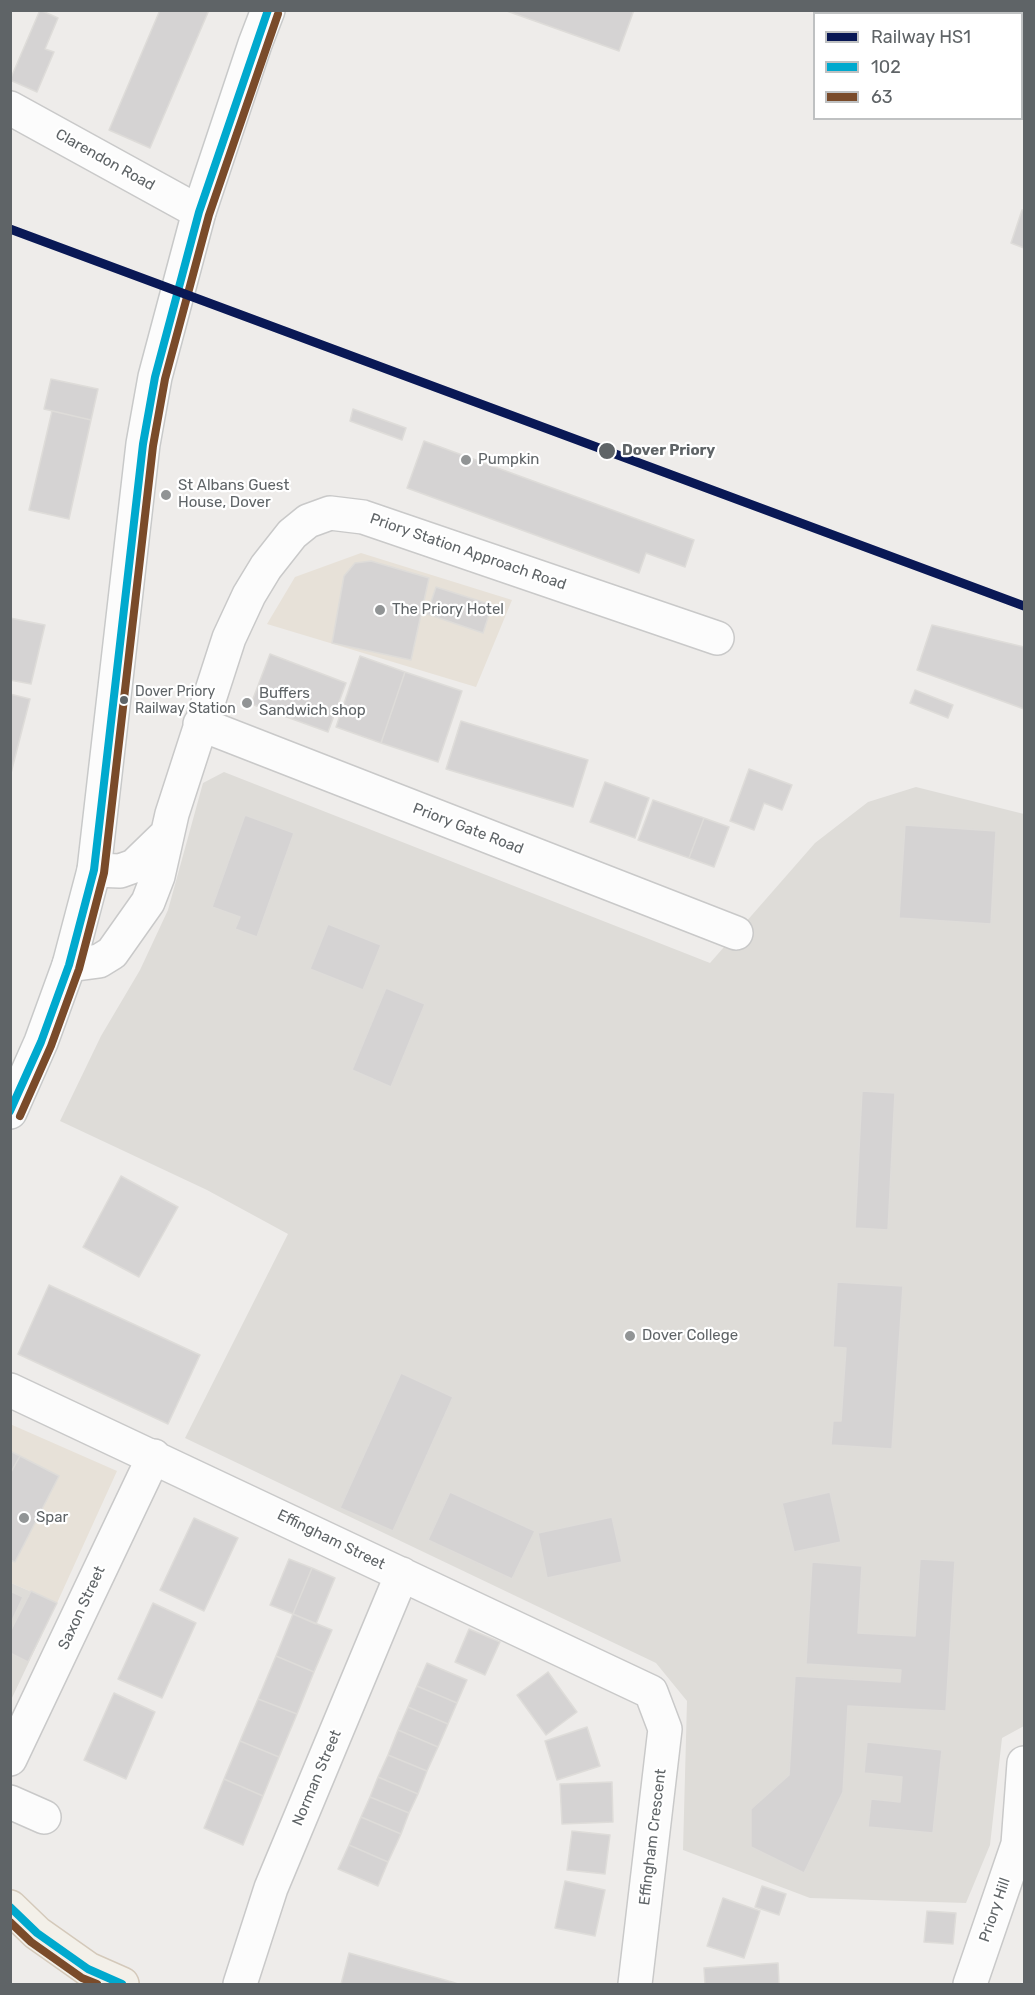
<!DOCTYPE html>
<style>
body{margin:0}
#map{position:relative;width:1035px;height:1995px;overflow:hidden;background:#eeecea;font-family:Rubik,sans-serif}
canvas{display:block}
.frame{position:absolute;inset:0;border:12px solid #5f6467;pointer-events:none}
.legend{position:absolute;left:813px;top:12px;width:210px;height:108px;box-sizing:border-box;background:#fff;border:2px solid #bfc1c2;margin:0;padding:8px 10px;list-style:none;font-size:18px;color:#5f6467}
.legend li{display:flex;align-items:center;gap:12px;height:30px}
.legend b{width:30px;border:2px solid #bfc1c2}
</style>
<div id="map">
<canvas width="1035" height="1995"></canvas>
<div class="frame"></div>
<ul class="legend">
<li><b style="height:8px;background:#091855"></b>Railway HS1</li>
<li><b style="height:8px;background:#00a9ce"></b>102</li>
<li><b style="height:8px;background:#7a4b2a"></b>63</li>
</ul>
</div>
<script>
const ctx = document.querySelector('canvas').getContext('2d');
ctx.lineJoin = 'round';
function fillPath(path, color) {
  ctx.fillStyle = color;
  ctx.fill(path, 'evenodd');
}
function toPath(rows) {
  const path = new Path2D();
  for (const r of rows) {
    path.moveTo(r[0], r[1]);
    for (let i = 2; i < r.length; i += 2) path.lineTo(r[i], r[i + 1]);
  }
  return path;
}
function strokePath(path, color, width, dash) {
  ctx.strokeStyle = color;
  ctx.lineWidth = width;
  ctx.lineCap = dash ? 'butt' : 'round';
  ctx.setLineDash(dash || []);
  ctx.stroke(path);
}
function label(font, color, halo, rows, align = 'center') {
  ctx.font = font + ' Rubik,sans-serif';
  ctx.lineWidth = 4.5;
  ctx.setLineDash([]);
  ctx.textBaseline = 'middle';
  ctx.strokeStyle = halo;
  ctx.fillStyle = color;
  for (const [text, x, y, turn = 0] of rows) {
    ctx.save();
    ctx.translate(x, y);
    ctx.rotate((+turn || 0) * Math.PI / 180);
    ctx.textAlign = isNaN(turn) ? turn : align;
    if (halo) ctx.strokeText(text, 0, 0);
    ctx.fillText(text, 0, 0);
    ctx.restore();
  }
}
const commercial = toPath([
 [361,553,512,600,476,687,267,624,295,577],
 [10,1424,117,1471,57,1603,11,1583]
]);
const education = toPath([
 [224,772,710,963,815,843,868,802,916,787,1024,814,1024,1726,1002,1738,990,1845,966,1903,810,1898,683,1850,687,1701,656,1663,185,1438,288,1234,207,1190,60,1121,101,1036,140,970,168,910,203,783],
 [11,1583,57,1603,11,1700]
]);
const building = toPath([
 [40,10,58,18,45,49,54,52,37,92,10,80,40,10],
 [160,10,209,10,150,148,109,130,160,10],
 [504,10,634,10,619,51,504,10],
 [820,10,900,10,899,14,819,14,820,10],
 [1017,10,1024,10,1024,99,1022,98,1022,14,1016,14,1017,10],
 [1022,210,1024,210,1024,248,1011,243,1022,210],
 [51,379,98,389,91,420,44,409,51,379],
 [353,409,406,428,402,440,350,421,353,409],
 [52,411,91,420,69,519,29,510,52,411],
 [424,441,694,540,685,567,646,553,639,573,407,488,424,441],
 [371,561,429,578,411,660,332,643,344,576,355,563,371,561],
 [436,587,492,605,483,633,427,614,436,587],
 [10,618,45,625,31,684,10,680,10,618],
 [932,625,1024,647,1024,709,917,670,932,625],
 [270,654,346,683,328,732,251,704,270,654],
 [360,656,405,672,381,743,336,727,360,656],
 [405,672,462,691,438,762,381,743,405,672],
 [915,690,953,705,948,718,910,703,915,690],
 [10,694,30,699,10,777,10,694],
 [461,721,588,760,573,807,446,769,461,721],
 [749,769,792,785,782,810,764,803,754,830,730,821,749,769],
 [605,782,649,798,635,838,590,822,605,782],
 [653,800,704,818,689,858,638,840,653,800],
 [245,815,294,833,257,937,235,929,240,917,212,907,245,815],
 [704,818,729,827,714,867,689,858,704,818],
 [905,825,996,831,991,924,899,918,905,825],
 [328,924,381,945,363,990,310,969,328,924],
 [386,988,425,1004,391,1087,352,1070,386,988],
 [862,1091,895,1093,888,1230,855,1228,862,1091],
 [121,1176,178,1207,139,1277,83,1247,121,1176],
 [837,1282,903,1286,892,1449,831,1445,833,1421,841,1421,846,1348,833,1347,837,1282],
 [49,1285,200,1355,168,1424,18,1354,49,1285],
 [401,1373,453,1397,393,1531,340,1508,401,1373],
 [10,1451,20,1456,10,1474,10,1451],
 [20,1456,59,1476,15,1562,10,1560,10,1474,20,1456],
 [450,1492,535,1531,512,1579,428,1540,450,1492],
 [830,1492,841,1542,794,1552,782,1503,830,1492],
 [612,1517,622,1562,547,1578,538,1533,612,1517],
 [194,1518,238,1538,204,1611,160,1590,194,1518],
 [289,1559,312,1568,293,1614,270,1605,289,1559],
 [920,1559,955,1561,946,1711,848,1706,843,1792,804,1873,751,1847,751,1809,789,1775,795,1676,900,1682,901,1670,806,1664,812,1562,862,1566,858,1633,915,1636,920,1559],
 [312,1568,335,1578,316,1624,293,1614,312,1568],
 [10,1591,23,1597,10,1625,10,1591],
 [31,1591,57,1603,28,1662,10,1653,10,1632,31,1591],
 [153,1603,196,1623,162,1698,118,1679,153,1603],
 [293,1614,332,1630,314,1672,276,1656,293,1614],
 [469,1629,500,1642,485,1675,455,1662,469,1629],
 [276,1656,314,1672,297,1714,258,1699,276,1656],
 [427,1663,467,1680,457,1703,417,1686,427,1663],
 [548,1672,577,1712,546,1735,517,1695,548,1672],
 [417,1686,457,1703,448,1724,408,1707,417,1686],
 [114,1693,155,1712,126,1779,84,1760,114,1693],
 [258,1699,297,1714,279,1757,240,1741,258,1699],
 [408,1707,448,1724,438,1747,398,1730,408,1707],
 [587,1727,600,1766,557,1780,545,1741,587,1727],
 [398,1730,438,1747,427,1771,388,1755,398,1730],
 [240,1741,279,1757,263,1796,224,1779,240,1741],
 [867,1742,942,1750,933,1833,868,1827,871,1799,900,1802,902,1777,864,1773,867,1742],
 [388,1755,427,1771,418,1794,378,1777,388,1755],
 [378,1777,418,1794,409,1813,370,1797,378,1777],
 [224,1779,263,1796,243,1845,204,1828,224,1779],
 [612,1782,613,1822,562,1824,560,1784,612,1782],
 [370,1797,409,1813,401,1834,361,1817,370,1797],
 [361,1817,401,1834,388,1862,349,1845,361,1817],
 [572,1831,610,1835,605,1874,567,1870,572,1831],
 [349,1845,388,1862,378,1886,338,1869,349,1845],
 [565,1881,605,1890,595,1936,555,1928,565,1881],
 [762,1886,786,1894,779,1915,755,1907,762,1886],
 [723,1898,760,1911,744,1958,707,1946,723,1898],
 [927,1911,956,1913,953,1944,924,1942,927,1911],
 [349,1953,452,1982,458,1984,341,1984,349,1953],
 [778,1963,779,1984,705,1984,704,1968,778,1963]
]);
const minor = toPath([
 [10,108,199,212],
 [200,724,736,933],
 [94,870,120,871,134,866,167,834],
 [69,965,99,961,112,953,148,902,158,876,172,814,229,638,249,595,266,567,292,534,308,521,330,513,363,517,717,638],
 [10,1390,651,1692,665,1729,635,1984],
 [10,1759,154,1456],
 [10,1802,44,1817],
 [240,1984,271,1888,402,1574],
 [970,1984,1018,1844,1024,1763]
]);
const secondary = toPath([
 [10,1112,41,1042,69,965,94,870,143,444,155,377,199,212,255,44,268,10]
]);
const primary = toPath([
 [10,1907,37,1933,88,1969,122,1984]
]);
const bus1 = toPath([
 [10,1111,41,1042,69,965,94,870,143,444,155,377,199,212,268,10],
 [10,1907,37,1933,88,1969,122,1984]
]);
const bus2 = toPath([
 [20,1116,51,1046,79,969,104,873,153,446,165,379,209,215,278,14],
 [10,1922,31,1942,82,1978,97,1984]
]);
const rail1 = toPath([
 [10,229,1024,606]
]);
const markers = [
 [607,451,9,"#5f6467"],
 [466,460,6,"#919495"],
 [166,495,6,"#919495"],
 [380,610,6,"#919495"],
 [124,700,5,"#5f6467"],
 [247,703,6,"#919495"],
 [630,1336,6,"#919495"],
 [24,1518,6,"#919495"]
];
const busNames = [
 ["Dover Priory",135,692],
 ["Railway Station",135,709]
];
const streetNames = [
 ["Clarendon Road",105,160,29],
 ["Priory Station Approach Road",468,552,19],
 ["Priory Gate Road",468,829,21],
 ["Effingham Street",331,1540,26],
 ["Saxon Street",82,1608,-65],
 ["Norman Street",317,1778,-67],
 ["Effingham Crescent",653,1837,-83],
 ["Priory Hill",995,1910,-71]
];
const stopNames = [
 ["Dover Priory",622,451]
];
const poiNames = [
 ["Pumpkin",478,460],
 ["St Albans Guest",178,486],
 ["House, Dover",178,503],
 ["The Priory Hotel",392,610],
 ["Buffers",259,694],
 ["Sandwich shop",259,711],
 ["Dover College",642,1336],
 ["Spar",36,1518]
];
fillPath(commercial, '#e7e1d8');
fillPath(education, '#dedcd8');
fillPath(building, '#d5d3d3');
strokePath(building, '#dedcd9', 1.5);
strokePath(minor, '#c9c9c9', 36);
strokePath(secondary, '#c8c9c9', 36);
strokePath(primary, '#d4c9ba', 36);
strokePath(minor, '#fcfcfc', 33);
strokePath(secondary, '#fcfcfc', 33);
strokePath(primary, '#f3f0e9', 33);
strokePath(bus1, '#00a9ce', 8);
strokePath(bus2, '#7a4b2a', 8);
strokePath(rail1, '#091855', 9);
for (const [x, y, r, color] of markers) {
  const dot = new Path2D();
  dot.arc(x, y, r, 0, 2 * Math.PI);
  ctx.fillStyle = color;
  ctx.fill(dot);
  strokePath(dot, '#fff', 2);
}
label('14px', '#5f6467', '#fff', busNames, 'left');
label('15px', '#5f6467', '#fff', streetNames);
label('bold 15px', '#5f6467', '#fff', stopNames, 'left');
label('15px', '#5f6467', '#fff', poiNames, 'left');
</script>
